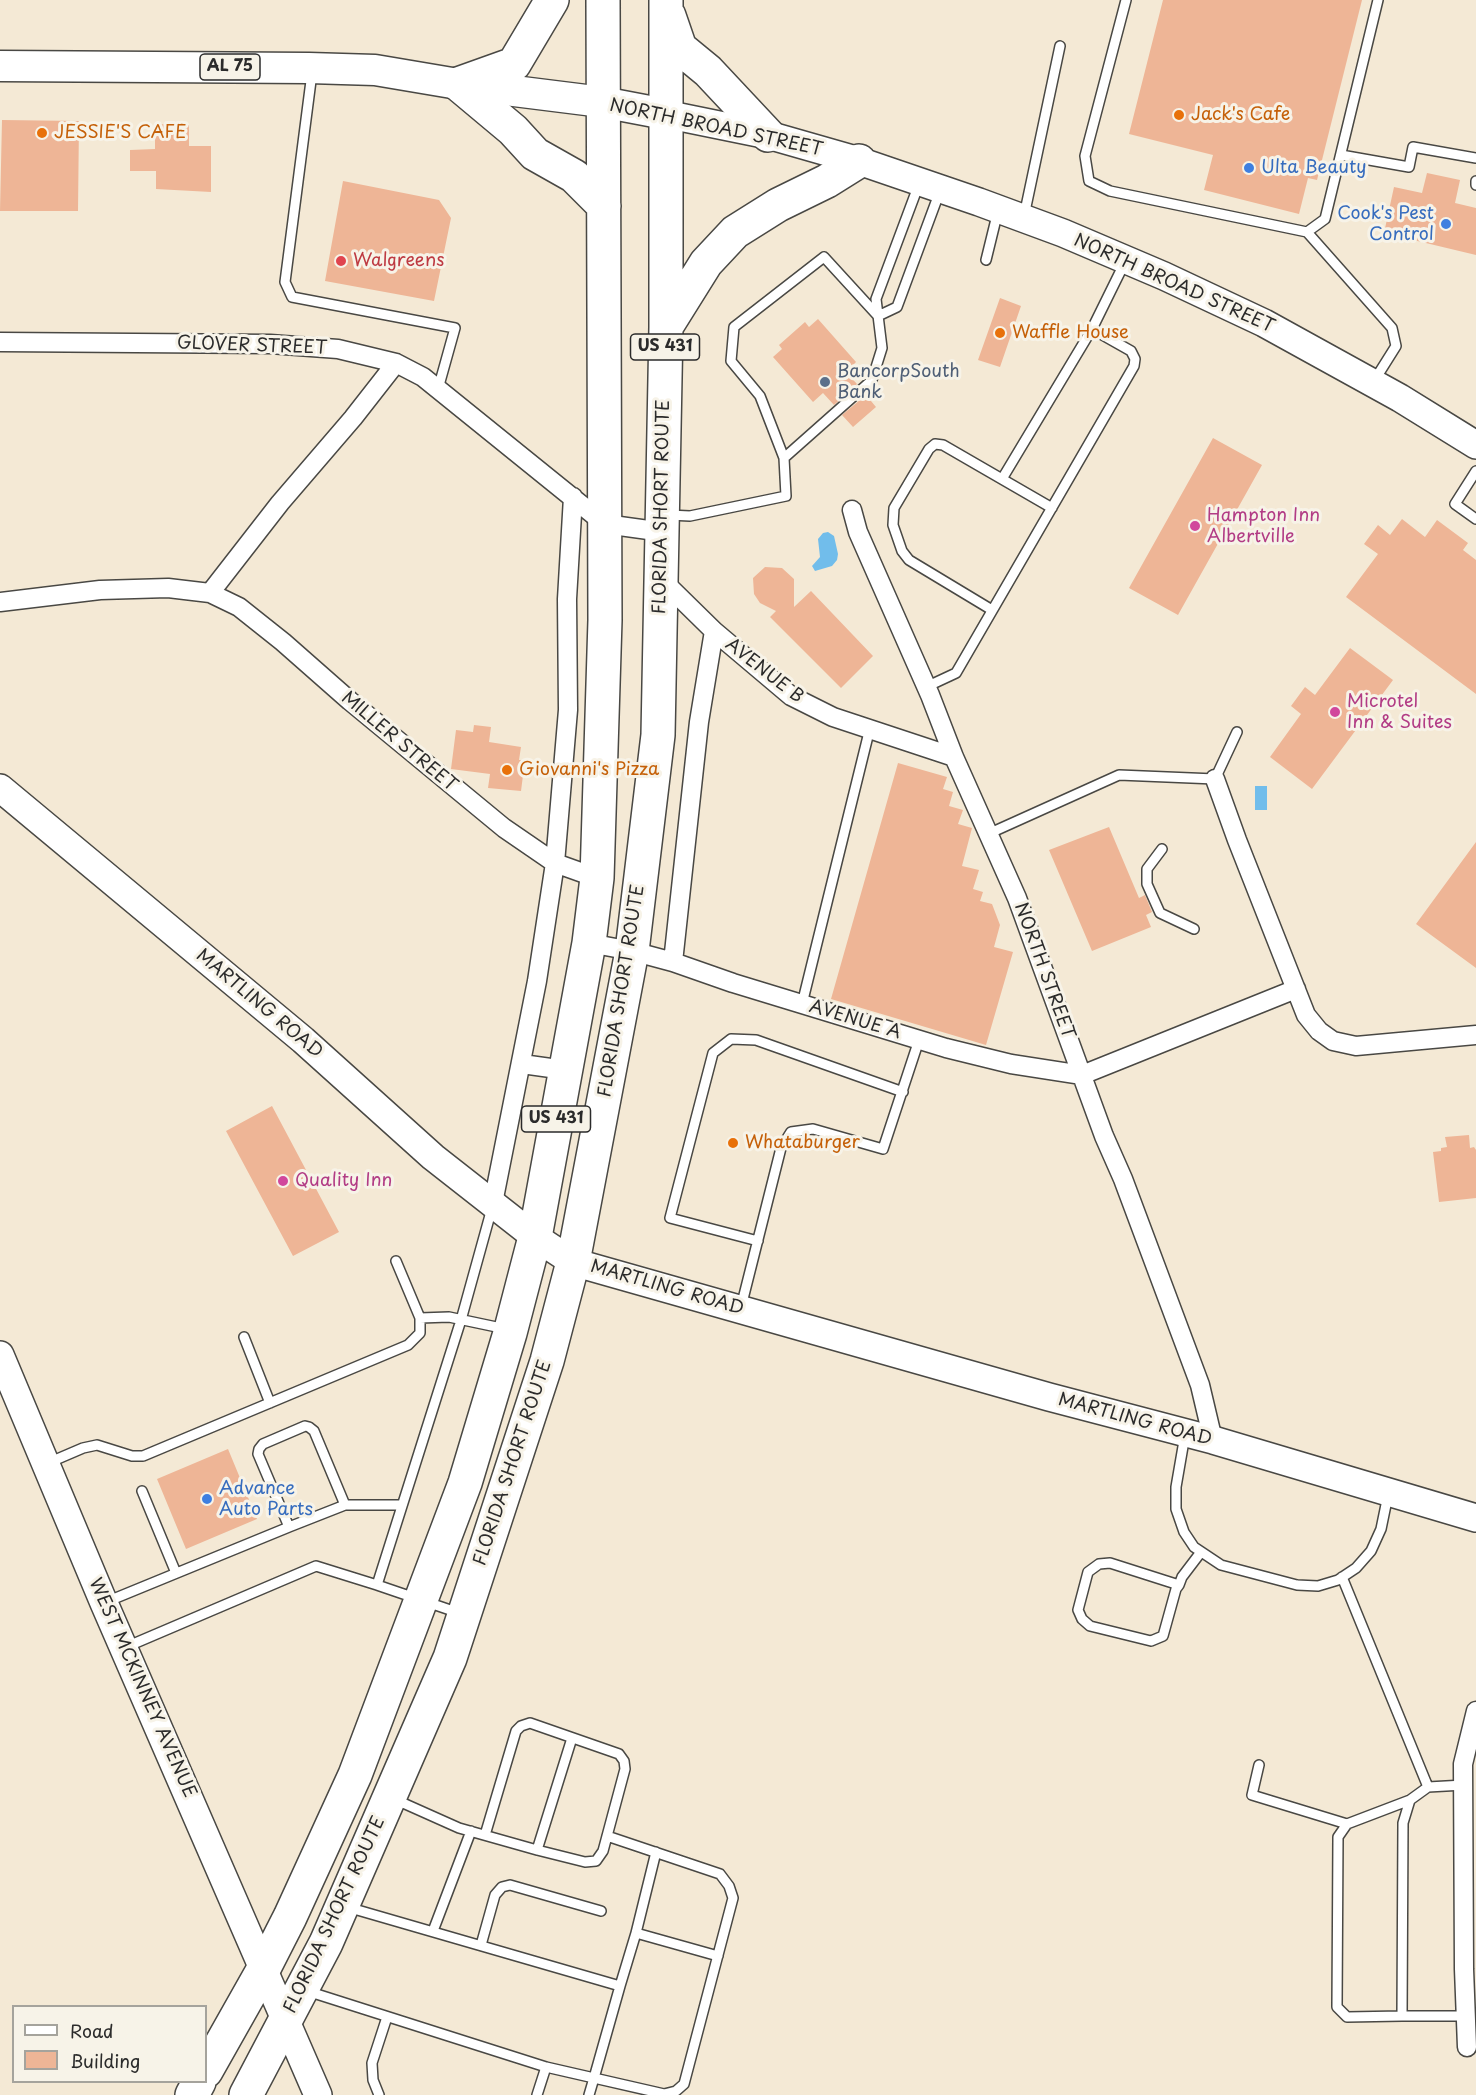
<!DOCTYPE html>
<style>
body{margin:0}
#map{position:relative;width:1476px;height:2095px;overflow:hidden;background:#f4e9d5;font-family:"Playpen Sans",sans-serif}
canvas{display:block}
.legend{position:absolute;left:12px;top:2005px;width:195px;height:78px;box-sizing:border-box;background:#f7f3e8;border:2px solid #a5a39c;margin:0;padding:8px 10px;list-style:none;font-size:18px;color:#2b2b2b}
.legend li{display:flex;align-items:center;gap:12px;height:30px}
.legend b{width:30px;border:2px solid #a5a39c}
</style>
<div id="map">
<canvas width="1476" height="2095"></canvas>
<ul class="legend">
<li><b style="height:8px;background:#fff"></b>Road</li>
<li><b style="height:16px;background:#eeb596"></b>Building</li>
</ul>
</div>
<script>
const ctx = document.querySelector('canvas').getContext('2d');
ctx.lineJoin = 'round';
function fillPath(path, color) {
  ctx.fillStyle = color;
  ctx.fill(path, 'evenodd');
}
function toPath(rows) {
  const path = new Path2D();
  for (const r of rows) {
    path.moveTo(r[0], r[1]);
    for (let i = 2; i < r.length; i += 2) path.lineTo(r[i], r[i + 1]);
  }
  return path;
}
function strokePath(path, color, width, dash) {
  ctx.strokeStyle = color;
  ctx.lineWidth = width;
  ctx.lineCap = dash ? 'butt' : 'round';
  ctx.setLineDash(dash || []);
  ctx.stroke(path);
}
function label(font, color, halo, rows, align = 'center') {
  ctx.font = font + ' "Playpen Sans",sans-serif';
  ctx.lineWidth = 6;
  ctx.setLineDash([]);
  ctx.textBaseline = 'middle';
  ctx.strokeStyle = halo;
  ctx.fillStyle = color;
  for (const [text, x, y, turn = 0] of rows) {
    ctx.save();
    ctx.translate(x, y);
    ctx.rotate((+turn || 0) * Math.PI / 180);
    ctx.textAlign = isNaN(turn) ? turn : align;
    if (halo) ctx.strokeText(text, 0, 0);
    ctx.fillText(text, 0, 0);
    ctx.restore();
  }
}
const water = toPath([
 [828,532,834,536,838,554,837,560,832,566,815,571,812,566,820,557,818,539,823,533],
 [1255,786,1267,786,1267,810,1255,810]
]);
const building = toPath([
 [1163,0,1362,0,1317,180,1308,178,1299,214,1204,190,1213,155,1129,134],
 [2,120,79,121,78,211,0,211],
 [155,124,189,125,189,146,211,146,211,192,156,189,156,171,130,171,130,150,155,149],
 [1427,173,1460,180,1455,203,1476,208,1476,255,1384,233,1394,187,1422,193],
 [343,181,439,200,451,218,434,301,325,281],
 [1000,298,1021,306,1000,367,978,360],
 [818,319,856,362,846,372,857,384,834,405,823,393,813,402,773,357,782,349,779,345,805,322,809,327],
 [866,395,876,407,853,427,842,415],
 [1213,438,1262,465,1178,615,1129,588],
 [1402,519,1425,537,1437,520,1468,543,1463,550,1476,560,1476,694,1346,597,1378,554,1364,544,1378,525,1390,535],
 [765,567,782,568,794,579,794,607,811,591,873,656,841,688,770,617,776,611,760,603,754,594,753,578],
 [1350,648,1393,680,1312,789,1270,757,1301,714,1291,706,1305,687,1315,695],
 [474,725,491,727,489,742,521,747,519,760,525,760,521,791,488,788,490,774,451,769,456,730,473,732],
 [898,763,947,777,943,789,953,792,949,806,963,810,958,824,972,828,962,866,979,870,973,889,983,892,980,901,992,904,1000,925,994,947,1013,952,986,1045,831,999],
 [1109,827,1139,898,1145,895,1152,912,1146,915,1151,927,1092,951,1049,850],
 [1476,842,1476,968,1416,924],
 [272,1106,339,1232,293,1256,226,1131],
 [1469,1135,1470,1148,1474,1147,1476,1150,1476,1198,1439,1202,1433,1152,1441,1151,1441,1148,1447,1147,1445,1137],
 [228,1449,257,1519,186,1549,157,1479]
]);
const lane = toPath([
 [1126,0,1085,156,1089,181,1110,191,1307,232,1392,328,1396,346,1374,381],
 [312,73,285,282,292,297,455,328,438,389],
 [1341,155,1409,167,1413,147,1476,158],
 [1476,181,1476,185],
 [1024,216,1060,46],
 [1307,232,1325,219,1378,0],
 [986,260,998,211],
 [878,316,897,307,940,191],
 [784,458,872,380,882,348,876,299,919,184],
 [1476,471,1455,504,1476,519],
 [1002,479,1092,329,1125,262],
 [669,515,690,516,786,496,784,458,760,396,731,361,734,327,824,257,878,316],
 [992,610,909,560,902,551,893,525,894,508,929,449,935,444,943,445,1052,508],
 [926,687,956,673,1134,366,1135,359,1131,351,1092,329],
 [988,834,1119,775,1215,779,1237,732],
 [1162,849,1147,869,1147,884,1160,913,1194,929],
 [802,1004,870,728],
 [758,1241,670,1218,713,1053,731,1039,756,1040,903,1092],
 [741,1307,781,1148,791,1132,813,1129,883,1149,919,1040],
 [420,1318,449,1317,506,1329],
 [244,1337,270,1403],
 [1185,1435,1176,1487,1176,1509,1184,1532,1194,1547,1221,1565,1297,1585,1318,1586,1338,1580,1356,1568,1371,1551,1381,1529,1388,1495],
 [48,1463,83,1448,97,1445,132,1456,143,1456,408,1345,420,1333,420,1318,396,1261],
 [142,1491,176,1573],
 [345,1505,289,1527,258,1454,259,1449,263,1444,305,1426,309,1427,314,1431,345,1505,402,1505],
 [1342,1577,1428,1787],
 [1179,1585,1110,1563,1099,1564,1088,1572,1078,1610,1082,1619,1090,1626,1151,1641,1163,1636,1176,1589,1179,1585,1182,1577,1201,1552],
 [106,1602,289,1527],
 [459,1613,377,1585,461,1320,492,1208],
 [126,1647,316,1566,377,1585],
 [1259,1765,1252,1795,1347,1824],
 [1464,1785,1428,1787,1410,1800,1403,1823,1402,2016,1466,2016],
 [394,1799,459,1828,537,1850,585,1862,596,1861,603,1851,625,1769,624,1761,619,1754,530,1723,521,1726,516,1731,485,1835],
 [537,1850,572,1738],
 [433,1931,471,1831],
 [636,1933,656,1852],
 [481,1945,495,1895,502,1887,510,1885,601,1911],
 [620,1986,636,1933,718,1956],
 [307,1991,546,2067,594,2078,620,1986,347,1907],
 [1402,2016,1347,2017,1337,2007,1338,1837,1347,1824,1410,1800],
 [379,2095,373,2080,372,2063,387,2017],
 [537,2095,546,2067],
 [589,2095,594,2078,664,2094,676,2091,684,2084,733,1898,729,1886,720,1874,607,1836]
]);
const street = toPath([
 [0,342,270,344,338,349,396,363,423,377,605,524,663,532],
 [852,510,858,532,930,695,954,757,1017,898,1104,1136,1123,1179,1200,1385,1213,1440],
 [661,579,714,631,791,696,833,717,954,757],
 [210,593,280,503,353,418,396,363],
 [0,602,100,590,168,588,210,593,239,607,283,642,350,701,504,828,555,863,597,878],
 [1215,779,1237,840,1306,1015,1319,1031,1333,1041,1356,1046,1476,1035],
 [589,943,632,951,673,962,733,983,946,1048,1011,1064,1082,1075,1296,989],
 [673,962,699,722,714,631],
 [522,1064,565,1070],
 [493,1203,537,981,555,863,568,710,567,599,573,497],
 [1467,2047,1464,1969,1463,1764,1476,1711]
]);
const secondary = toPath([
 [665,114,768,135,859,161,979,202,1063,233,1164,276,1264,323,1400,398,1476,445],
 [0,788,303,1040,433,1157,535,1237,573,1262,1049,1397,1213,1440,1476,1518],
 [0,1355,104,1603,318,2095]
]);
const primary = toPath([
 [0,66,309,68,375,70,458,84,602,102,665,114]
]);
const highway = toPath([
 [669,16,680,48,708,71,768,135],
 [458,84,513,130,535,154,574,176,604,206],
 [458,84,514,64,552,0],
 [666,327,706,263,735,232,778,205,827,181,859,161],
 [206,2071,263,1970,290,1917,355,1775,465,1483,510,1333,535,1237,589,943,597,878,605,620,603,0],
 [192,2095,199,2082],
 [246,2095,326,1943,450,1658,547,1361,573,1262,632,951,658,735,666,327,666,0]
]);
const markers = [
 [1179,115,6,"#e8710a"],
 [42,133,6,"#e8710a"],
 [1249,168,6,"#3f7fe0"],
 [1446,224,6,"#3f7fe0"],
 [341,261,6,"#e0444e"],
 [1000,333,6,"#e8710a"],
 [825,382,6,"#5c6f8a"],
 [1195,526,6,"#d1479c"],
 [1335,712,6,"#d1479c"],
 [507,770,6,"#e8710a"],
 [733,1143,6,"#e8710a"],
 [283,1181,6,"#d1479c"],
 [207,1499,6,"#3f7fe0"]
];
const shields = [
 [230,67,60],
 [665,347,69],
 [556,1119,69]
];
const shieldNames = [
 ["AL 75",230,67],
 ["US 431",665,347],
 ["US 431",556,1119]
];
const foodNames = [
 ["Jack's Cafe",1191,115],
 ["JESSIE'S CAFE",54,133],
 ["Waffle House",1012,333],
 ["Giovanni's Pizza",519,770],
 ["Whataburger",745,1143]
];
const streetNames = [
 ["NORTH BROAD STREET",716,128,12],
 ["NORTH BROAD STREET",1174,284,24],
 ["GLOVER STREET",252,346,2],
 ["FLORIDA SHORT ROUTE",662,507,-89],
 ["AVENUE B",764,671,38],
 ["MILLER STREET",399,742,40],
 ["NORTH STREET",1044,971,70],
 ["FLORIDA SHORT ROUTE",622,991,-81],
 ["MARTLING ROAD",259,1004,40],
 ["AVENUE A",855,1020,17],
 ["MARTLING ROAD",667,1288,16],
 ["MARTLING ROAD",1135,1420,15],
 ["FLORIDA SHORT ROUTE",513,1463,-72],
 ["WEST MCKINNEY AVENUE",142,1688,66],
 ["FLORIDA SHORT ROUTE",335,1915,-65]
];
const shopNames = [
 ["Ulta Beauty",1261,168],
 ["Cook's Pest",1434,214,"right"],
 ["Control",1434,235,"right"],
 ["Advance",219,1489],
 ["Auto Parts",219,1510]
];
const healthNames = [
 ["Walgreens",353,261]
];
const serviceNames = [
 ["BancorpSouth",837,372],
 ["Bank",837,393]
];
const hotelNames = [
 ["Hampton Inn",1207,516],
 ["Albertville",1207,537],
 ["Microtel",1347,702],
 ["Inn & Suites",1347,723],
 ["Quality Inn",295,1181]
];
fillPath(water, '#71bdeb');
fillPath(building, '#eeb596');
strokePath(lane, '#494844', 12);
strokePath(street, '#494844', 21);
strokePath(secondary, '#494844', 30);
strokePath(primary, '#494844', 33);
strokePath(highway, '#494844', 36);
strokePath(lane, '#fff', 9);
strokePath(street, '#fff', 18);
strokePath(secondary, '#fff', 27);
strokePath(primary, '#fff', 30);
strokePath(highway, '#fff', 33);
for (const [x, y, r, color] of markers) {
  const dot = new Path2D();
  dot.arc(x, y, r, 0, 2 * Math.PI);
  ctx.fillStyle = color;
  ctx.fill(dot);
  strokePath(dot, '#f7f3e8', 2);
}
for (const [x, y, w] of shields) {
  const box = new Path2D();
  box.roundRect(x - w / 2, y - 13, w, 26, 4.5);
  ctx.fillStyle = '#f7f3e8';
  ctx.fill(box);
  strokePath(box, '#2b2b2b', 1.5);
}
label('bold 16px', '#2b2b2b', null, shieldNames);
label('18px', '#c56008', '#f7f3e8', foodNames, 'left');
label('18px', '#2b2b2b', '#f7f3e8', streetNames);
label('18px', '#366cbe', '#f7f3e8', shopNames, 'left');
label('18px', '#be3a42', '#f7f3e8', healthNames, 'left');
label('18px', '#4e5e75', '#f7f3e8', serviceNames, 'left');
label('18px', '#b23c85', '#f7f3e8', hotelNames, 'left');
</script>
